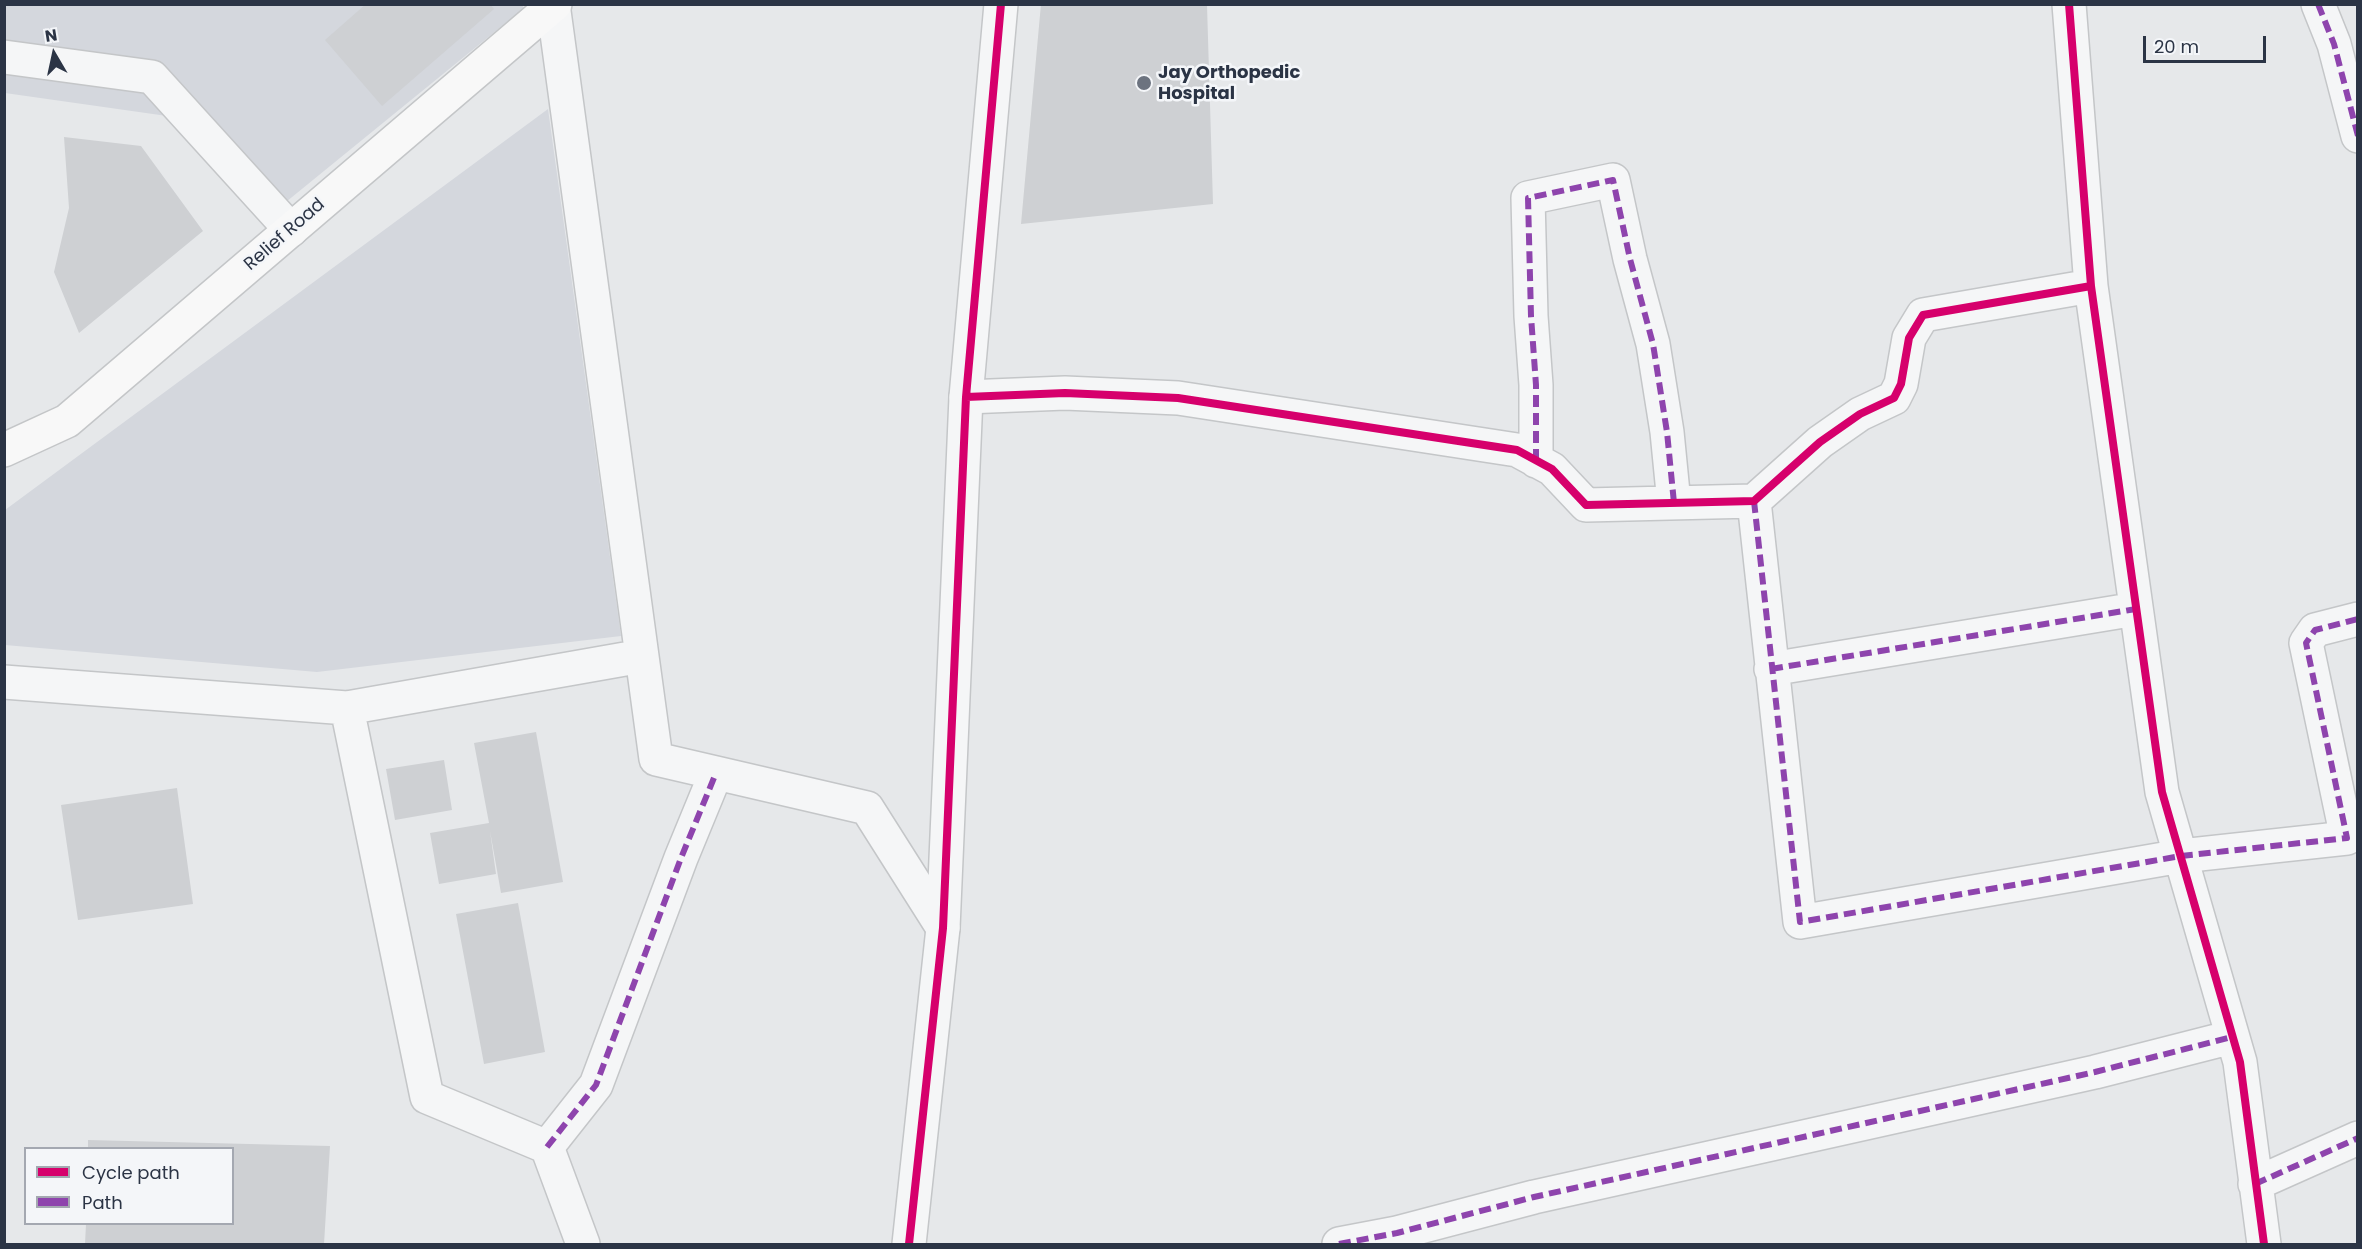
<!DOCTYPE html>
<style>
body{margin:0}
#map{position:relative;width:2362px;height:1249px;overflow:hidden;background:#e6e8ea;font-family:Poppins,sans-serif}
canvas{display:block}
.frame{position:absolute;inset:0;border:6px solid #2b3445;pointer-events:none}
.legend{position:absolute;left:24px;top:1147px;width:210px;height:78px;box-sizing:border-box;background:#f4f6f9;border:2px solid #a4a8b1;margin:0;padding:8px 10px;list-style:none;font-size:18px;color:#2b3445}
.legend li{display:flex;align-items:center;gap:12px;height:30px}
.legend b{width:30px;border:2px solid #a4a8b1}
.north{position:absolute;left:24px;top:24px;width:60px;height:60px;-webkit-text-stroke:4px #f4f6f9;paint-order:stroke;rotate:351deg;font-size:16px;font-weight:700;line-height:24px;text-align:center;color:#2b3445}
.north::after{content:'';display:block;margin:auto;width:21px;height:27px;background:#2b3445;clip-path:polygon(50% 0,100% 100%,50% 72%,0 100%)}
.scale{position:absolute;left:2143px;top:36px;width:123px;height:27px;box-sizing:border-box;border:3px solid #2b3445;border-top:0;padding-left:8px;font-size:18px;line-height:21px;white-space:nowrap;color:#2b3445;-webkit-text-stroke:4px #f4f6f9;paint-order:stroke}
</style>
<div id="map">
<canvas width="2362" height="1249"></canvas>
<div class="frame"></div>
<ul class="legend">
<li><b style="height:8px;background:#d6006c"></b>Cycle path</li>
<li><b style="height:8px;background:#8e44ad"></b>Path</li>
</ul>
<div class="north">N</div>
<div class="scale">20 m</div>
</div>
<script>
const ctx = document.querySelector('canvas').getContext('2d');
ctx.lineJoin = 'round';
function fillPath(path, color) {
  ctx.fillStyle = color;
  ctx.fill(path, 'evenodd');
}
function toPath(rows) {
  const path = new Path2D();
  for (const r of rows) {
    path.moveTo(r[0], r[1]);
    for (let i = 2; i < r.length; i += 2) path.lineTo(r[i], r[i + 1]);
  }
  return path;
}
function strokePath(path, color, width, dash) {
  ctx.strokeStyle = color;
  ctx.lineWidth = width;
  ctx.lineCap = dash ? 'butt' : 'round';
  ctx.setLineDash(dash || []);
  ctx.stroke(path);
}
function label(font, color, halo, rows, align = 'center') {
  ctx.font = font + ' Poppins,sans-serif';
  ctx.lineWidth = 5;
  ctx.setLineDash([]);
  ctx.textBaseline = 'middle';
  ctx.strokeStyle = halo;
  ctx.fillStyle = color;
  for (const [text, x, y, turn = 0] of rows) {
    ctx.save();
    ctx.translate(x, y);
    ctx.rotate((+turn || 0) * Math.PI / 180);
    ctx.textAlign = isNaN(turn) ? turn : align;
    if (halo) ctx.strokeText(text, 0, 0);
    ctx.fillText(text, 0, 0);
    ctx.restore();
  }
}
const built = toPath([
 [521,4,524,8,270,215,167,116,5,93,5,5],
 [548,109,621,636,317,672,5,645,5,510]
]);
const building = toPath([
 [366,4,490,4,494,9,382,106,325,40],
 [1041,4,1207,5,1213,204,1021,224],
 [64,137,141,146,203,231,79,333,54,272,69,208],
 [536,732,563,882,501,893,490,831,496,874,439,884,430,833,489,823,474,743],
 [444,760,452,810,395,820,386,769],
 [177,788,193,904,78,920,61,805],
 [518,903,545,1052,484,1064,456,914],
 [88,1140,330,1146,324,1244,85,1244,86,1224,232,1224,232,1148,88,1148]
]);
const minor = toPath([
 [553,4,656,759,867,808,943,928],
 [2069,4,2091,286,2162,792,2240,1062,2264,1244],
 [2318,4,2334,44,2358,136],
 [4,57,152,77,291,230],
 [966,397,1065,393,1178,398,1517,450,1552,469,1586,505,1754,501,1820,442,1860,414,1894,398,1901,384,1909,338,1923,315,2091,286],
 [1536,461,1536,385,1531,316,1528,198,1613,180,1630,259,1653,344,1667,432,1674,503],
 [1754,501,1800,922,2181,856,2347,838,2306,643,2315,630,2358,619],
 [1771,669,2136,609],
 [4,682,347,708,642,656],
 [347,708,427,1097,547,1147,583,1244],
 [547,1147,596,1085,681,858,716,773],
 [2255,1184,2358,1138],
 [1339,1244,1397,1233,1534,1197,2095,1072,2232,1037]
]);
const tertiary = toPath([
 [909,1244,943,928,966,397,1001,4]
]);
const secondary = toPath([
 [4,450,67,421,555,4]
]);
const quiet = toPath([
 [2318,4,2334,44,2358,136],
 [1536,461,1536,385,1531,316,1528,198,1613,180,1630,259,1653,344,1667,432,1674,503],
 [1754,501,1800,922,2181,856,2347,838,2306,643,2315,630,2358,619],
 [1771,669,2136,609],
 [547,1147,596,1085,681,858,716,773],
 [2255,1184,2358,1138],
 [1339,1244,1397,1233,1534,1197,2095,1072,2232,1037]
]);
const cycleway = toPath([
 [2069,4,2091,286,2162,792,2240,1062,2264,1244],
 [966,397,1065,393,1178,398,1517,450,1552,469,1586,505,1754,501,1820,442,1860,414,1894,398,1901,384,1909,338,1923,315,2091,286],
 [909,1244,943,928,966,397,1001,4]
]);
const markers = [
 [1144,83,8,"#6c737f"]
];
const poiNames = [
 ["Jay Orthopedic",1158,73],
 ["Hospital",1158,94]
];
const streetNames = [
 ["Relief Road",285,235,-41]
];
fillPath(built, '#d4d7dd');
fillPath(building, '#ced0d3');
strokePath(minor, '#c4c6c8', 36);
strokePath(tertiary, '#c4c6c8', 36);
strokePath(secondary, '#c4c6c8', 36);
strokePath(minor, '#f5f6f7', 33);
strokePath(tertiary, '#f5f6f7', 33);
strokePath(secondary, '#f8f8f8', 33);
strokePath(quiet, '#8e44ad', 6, [12, 6]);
strokePath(cycleway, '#d6006c', 8);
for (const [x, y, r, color] of markers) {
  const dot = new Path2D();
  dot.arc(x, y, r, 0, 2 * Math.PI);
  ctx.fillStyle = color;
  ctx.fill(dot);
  strokePath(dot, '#f4f6f9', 2);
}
label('bold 18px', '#2b3445', '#f4f6f9', poiNames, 'left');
label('18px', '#2b3445', '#f4f6f9', streetNames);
</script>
